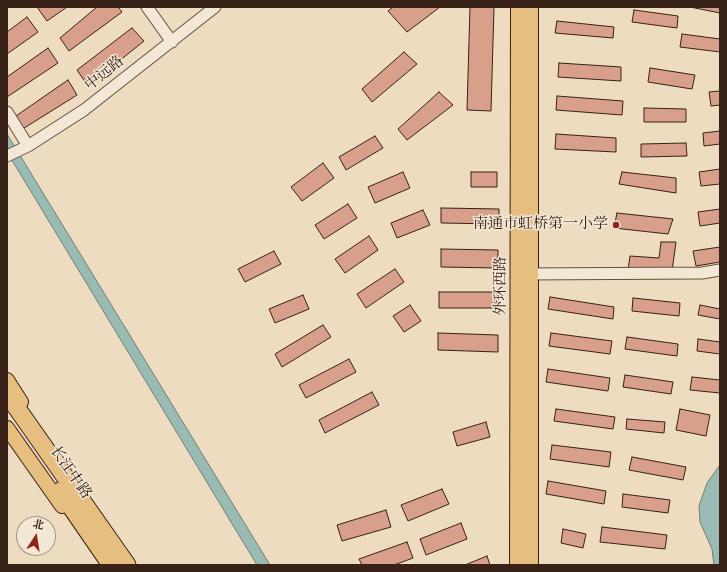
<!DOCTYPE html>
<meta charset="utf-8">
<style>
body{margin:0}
#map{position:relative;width:727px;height:572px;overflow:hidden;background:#eddcbf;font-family:"IM FELL Double Pica","Noto Serif SC",serif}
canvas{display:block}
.frame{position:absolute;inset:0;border:8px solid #382117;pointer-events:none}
.north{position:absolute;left:16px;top:516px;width:40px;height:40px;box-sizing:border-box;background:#f3e8d5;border:1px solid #a89889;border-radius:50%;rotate:12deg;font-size:11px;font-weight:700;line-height:16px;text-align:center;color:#382117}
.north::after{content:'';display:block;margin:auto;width:14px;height:18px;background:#8f2418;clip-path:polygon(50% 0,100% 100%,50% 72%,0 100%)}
</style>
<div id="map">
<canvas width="727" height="572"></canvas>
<div class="frame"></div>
<div class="north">北</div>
</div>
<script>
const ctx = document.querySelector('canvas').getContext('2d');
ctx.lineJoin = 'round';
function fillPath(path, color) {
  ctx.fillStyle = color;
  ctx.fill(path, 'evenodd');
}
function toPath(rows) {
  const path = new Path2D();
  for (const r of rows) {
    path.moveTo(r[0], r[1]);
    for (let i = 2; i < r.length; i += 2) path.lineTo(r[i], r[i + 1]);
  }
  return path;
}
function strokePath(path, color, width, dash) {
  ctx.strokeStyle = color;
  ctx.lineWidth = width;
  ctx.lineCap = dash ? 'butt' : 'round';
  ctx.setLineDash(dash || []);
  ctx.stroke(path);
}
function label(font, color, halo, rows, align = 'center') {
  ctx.font = font + ' "IM FELL Double Pica","Noto Serif SC",serif';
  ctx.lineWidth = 3;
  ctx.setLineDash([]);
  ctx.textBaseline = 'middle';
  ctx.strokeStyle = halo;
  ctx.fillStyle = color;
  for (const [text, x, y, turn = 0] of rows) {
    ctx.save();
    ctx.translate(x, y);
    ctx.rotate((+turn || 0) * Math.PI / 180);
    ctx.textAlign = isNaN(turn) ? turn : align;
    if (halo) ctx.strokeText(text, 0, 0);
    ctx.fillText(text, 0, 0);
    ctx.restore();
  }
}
const water = toPath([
 [7,134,270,565,257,565,7,152,7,134],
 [720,465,720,565,714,565,712,549,700,522,699,506,707,483,720,465]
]);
const building = toPath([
 [37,7,67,7,47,21,37,7],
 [97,7,118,7,122,12,69,51,60,38,97,7],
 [393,7,440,7,407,32,388,11,393,7],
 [470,7,494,7,491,111,467,110,470,7],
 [690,7,720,7,720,13,690,7],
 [634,10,678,16,677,28,632,22,634,10],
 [27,17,38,32,7,54,7,32,27,17],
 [557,21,614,27,613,38,555,33,557,21],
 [132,28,144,41,88,86,77,70,132,28],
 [682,34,720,39,720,52,680,47,682,34],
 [48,48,58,63,7,97,7,77,48,48],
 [404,52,417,64,372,102,362,89,404,52],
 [559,63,621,67,621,81,558,77,559,63],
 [650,68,695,75,692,89,648,82,650,68],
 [68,80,77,95,21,130,13,118,68,80],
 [720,91,720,105,711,106,709,92,720,91],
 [439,92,453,105,407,140,398,129,439,92],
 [557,96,623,101,622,115,556,110,557,96],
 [644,108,686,109,686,122,644,122,644,108],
 [720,131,720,144,704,146,703,133,720,131],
 [556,134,616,138,616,152,555,149,556,134],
 [375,136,383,148,346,170,339,157,375,136],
 [686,143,687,156,641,157,641,144,686,143],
 [323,163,334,178,302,201,291,187,323,163],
 [720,169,720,184,701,186,699,172,720,169],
 [403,172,410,188,375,203,368,187,403,172],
 [471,172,497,172,497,187,471,187,471,172],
 [622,172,676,178,676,193,619,184,622,172],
 [348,204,357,218,324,239,315,225,348,204],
 [441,208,499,209,499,224,441,223,441,208],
 [720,209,720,223,700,226,698,212,720,209],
 [423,210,430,225,397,238,391,223,423,210],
 [617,213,673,219,668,234,614,228,617,213],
 [369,236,378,250,345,273,335,259,369,236],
 [661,242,676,242,672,271,628,270,630,256,659,258,661,242],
 [720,247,720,262,696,266,693,251,720,247],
 [441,249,498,250,498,268,441,267,441,249],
 [274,251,281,264,245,282,238,269,274,251],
 [395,269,404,282,366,308,357,294,395,269],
 [439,292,497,292,497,308,439,308,439,292],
 [303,295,309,309,275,323,269,309,303,295],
 [550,297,614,307,613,319,548,309,550,297],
 [633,298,680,303,679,316,632,311,633,298],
 [410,305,421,321,404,332,393,316,410,305],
 [700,305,720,309,720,319,698,315,700,305],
 [323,325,331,337,282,367,275,354,323,325],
 [438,333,498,335,498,352,438,350,438,333],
 [551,333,612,341,610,354,549,346,551,333],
 [627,337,678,344,677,356,625,349,627,337],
 [698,339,720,342,720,354,697,351,698,339],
 [349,359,356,372,306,398,299,385,349,359],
 [548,369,610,378,608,391,546,382,548,369],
 [625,375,673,382,671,394,623,387,625,375],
 [692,377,720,380,720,393,690,390,692,377],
 [372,392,379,405,325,433,319,420,372,392],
 [556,409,615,417,613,429,554,421,556,409],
 [680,409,710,415,706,436,676,430,680,409],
 [627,419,665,422,664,433,626,429,627,419],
 [486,422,490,437,457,446,453,432,486,422],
 [552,445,611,452,609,467,550,459,552,445],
 [632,457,686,467,683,480,629,470,632,457],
 [548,481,606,491,604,504,546,494,548,481],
 [442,489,449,504,408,521,401,505,442,489],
 [623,494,670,500,668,513,622,507,623,494],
 [386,510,391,527,342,541,337,525,386,510],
 [461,523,467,539,426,555,420,539,461,523],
 [602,527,667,535,665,549,600,542,602,527],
 [563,529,586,534,583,548,561,543,563,529],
 [407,542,413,558,394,565,362,565,359,559,407,542],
 [487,556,490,565,465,565,487,556]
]);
const minor = toPath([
 [147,7,172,42],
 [7,112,28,146],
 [7,156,28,146,84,110,215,7],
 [523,274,702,273,720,270]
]);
const major = toPath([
 [7,380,21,402],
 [7,428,62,506],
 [517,565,518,7],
 [531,565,531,7]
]);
const highway = toPath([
 [7,394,127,565],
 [60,491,111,565]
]);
const markers = [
 [616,225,4,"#8f2418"]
];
const streetNames = [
 ["中远路",105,74,-39],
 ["外环西路",502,286,-90],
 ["长江中路",70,473,55]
];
const poiNames = [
 ["南通市虹桥第一小学",608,225]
];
fillPath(water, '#99bbb3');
strokePath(water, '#727d75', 1);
fillPath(building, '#d89f8a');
strokePath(building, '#382117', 1);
strokePath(minor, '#655041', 13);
strokePath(major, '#382117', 16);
strokePath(highway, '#382117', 19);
strokePath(minor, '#f3e8d5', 11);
strokePath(major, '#e6be80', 14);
strokePath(highway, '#e6be80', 17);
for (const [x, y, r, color] of markers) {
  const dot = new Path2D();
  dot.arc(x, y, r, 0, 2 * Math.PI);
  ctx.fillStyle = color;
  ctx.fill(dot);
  strokePath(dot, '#f3e8d5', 1.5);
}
label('15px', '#382117', '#f3e8d5', streetNames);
label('15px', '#382117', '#f3e8d5', poiNames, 'right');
</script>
